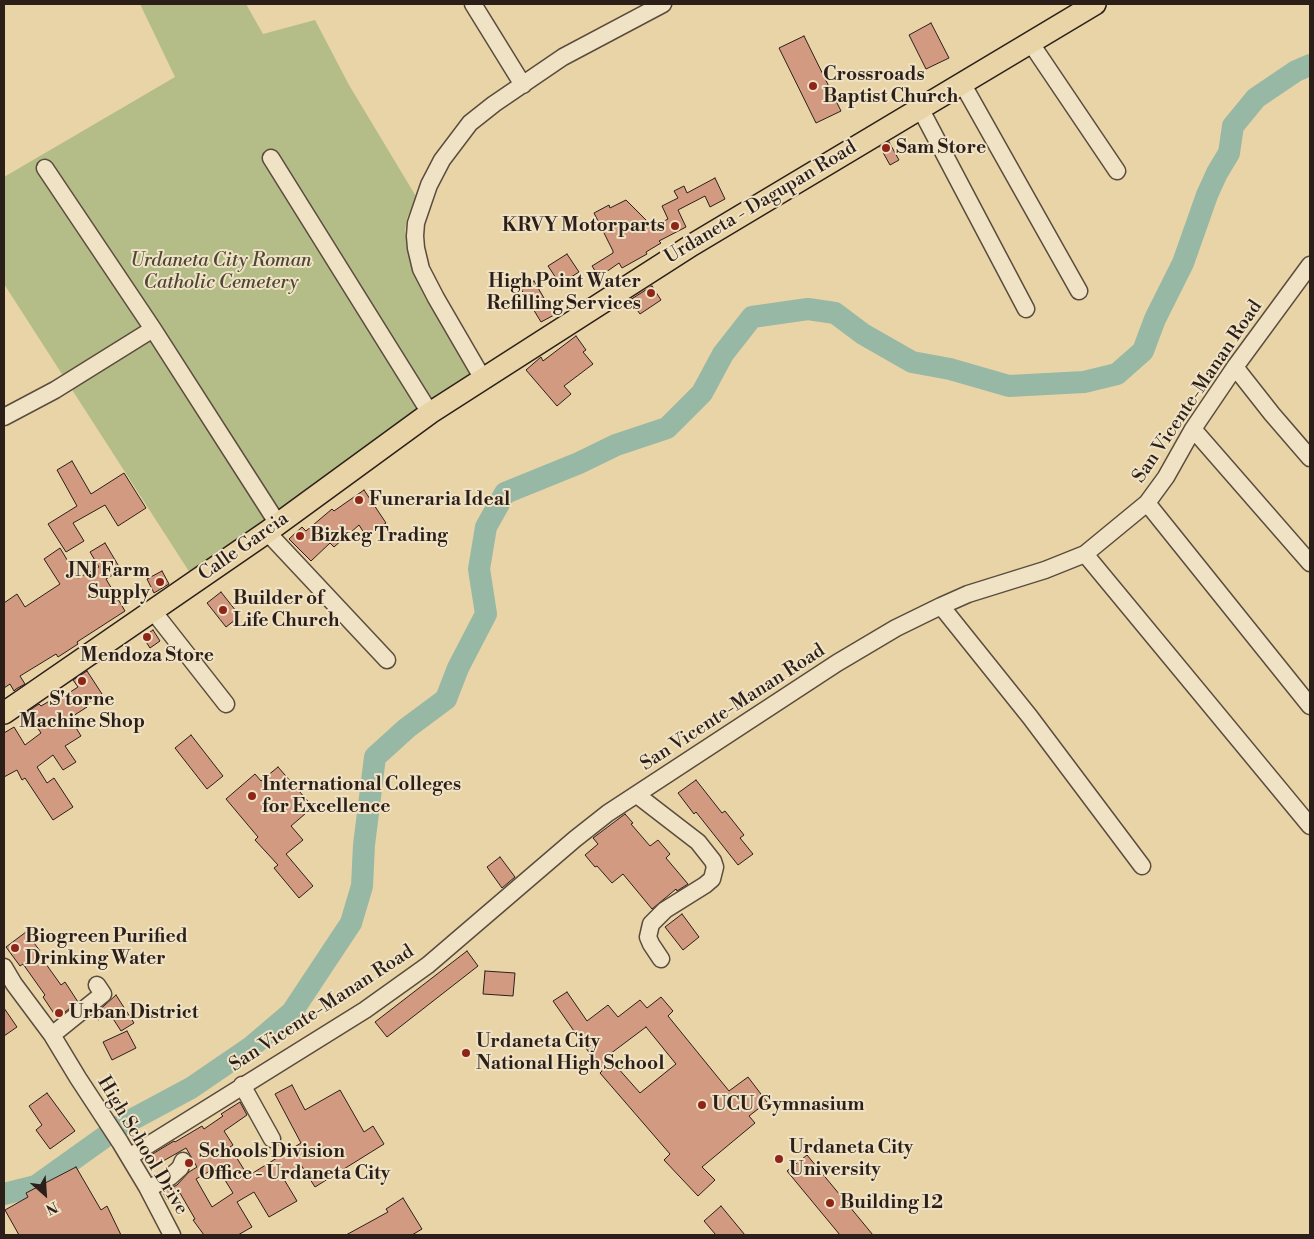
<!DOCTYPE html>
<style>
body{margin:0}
#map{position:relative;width:1314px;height:1239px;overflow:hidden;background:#e8d4a6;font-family:"Libre Bodoni",serif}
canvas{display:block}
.frame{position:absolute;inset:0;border:5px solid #2c1f1a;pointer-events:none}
.north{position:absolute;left:20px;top:1169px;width:50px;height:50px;-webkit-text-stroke:4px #f0e3c5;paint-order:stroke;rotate:154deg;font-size:14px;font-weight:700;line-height:20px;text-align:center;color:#2c1f1a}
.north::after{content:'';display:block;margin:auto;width:18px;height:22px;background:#2c1f1a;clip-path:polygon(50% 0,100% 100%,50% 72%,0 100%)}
</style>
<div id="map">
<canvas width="1314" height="1239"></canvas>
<div class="frame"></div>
<div class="north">N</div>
</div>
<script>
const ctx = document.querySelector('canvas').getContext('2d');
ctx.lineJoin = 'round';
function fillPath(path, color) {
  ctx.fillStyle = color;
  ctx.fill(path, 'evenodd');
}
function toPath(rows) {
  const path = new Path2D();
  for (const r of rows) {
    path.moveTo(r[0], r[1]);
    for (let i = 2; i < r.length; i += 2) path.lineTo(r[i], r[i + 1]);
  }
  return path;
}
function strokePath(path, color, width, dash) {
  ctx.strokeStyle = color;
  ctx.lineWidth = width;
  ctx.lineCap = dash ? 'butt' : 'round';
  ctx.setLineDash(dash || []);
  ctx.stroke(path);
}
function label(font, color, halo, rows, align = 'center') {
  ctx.font = font + ' "Libre Bodoni",serif';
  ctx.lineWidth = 4;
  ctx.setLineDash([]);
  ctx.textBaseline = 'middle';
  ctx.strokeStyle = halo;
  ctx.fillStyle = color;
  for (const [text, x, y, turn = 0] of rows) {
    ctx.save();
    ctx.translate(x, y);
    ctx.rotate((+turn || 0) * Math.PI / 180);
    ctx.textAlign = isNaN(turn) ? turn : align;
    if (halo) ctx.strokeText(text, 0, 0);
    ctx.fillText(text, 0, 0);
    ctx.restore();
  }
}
const green = toPath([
 [140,4,246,4,263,34,315,20,349,85,417,198,407,218,405,231,412,268,467,357,471,374,190,573,4,284,4,177,175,77]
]);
const river = toPath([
 [4,1194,36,1186,120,1126,191,1088,251,1047,292,1012,351,923,362,886,364,845,375,757,407,728,446,699,458,668,486,614,479,569,486,527,505,493,579,463,616,445,667,428,702,393,723,354,752,317,808,309,835,313,863,334,912,362,950,369,1009,386,1084,382,1117,374,1143,351,1155,319,1183,263,1207,195,1217,173,1229,153,1233,126,1256,98,1296,71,1310,65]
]);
const building = toPath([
 [931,23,949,58,926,69,909,35,931,23],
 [804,36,841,111,816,123,779,48,804,36],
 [889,142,899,160,890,165,880,147,889,142],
 [715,178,725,199,710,207,705,196,678,210,686,227,659,241,661,243,646,252,647,254,622,268,619,263,599,277,592,266,613,253,613,251,594,213,609,205,610,208,626,200,648,222,651,228,668,219,662,206,678,198,674,191,684,186,687,193,715,178],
 [567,254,579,272,560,284,548,266,567,254],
 [534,281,548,305,550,303,556,314,541,322,521,289,534,281],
 [652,286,661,300,640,314,630,300,652,286],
 [576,336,586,350,583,352,593,364,564,386,571,394,557,406,526,370,541,357,543,361,576,336],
 [72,461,91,494,124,473,146,508,118,526,105,505,73,523,84,541,66,552,48,524,77,506,57,470,72,461],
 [364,490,386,523,366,536,359,525,334,547,330,543,311,561,289,539,302,527,306,531,332,509,334,511,364,490],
 [105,543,121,570,106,579,125,611,77,642,78,644,58,657,56,654,20,676,25,684,16,689,14,691,10,684,4,688,4,603,17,594,25,607,60,584,44,559,60,548,78,578,99,567,90,552,105,543],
 [162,571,169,584,154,593,147,579,162,571],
 [221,592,240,616,226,627,207,603,221,592],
 [153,630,160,641,150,648,143,637,153,630],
 [87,671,102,694,86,704,87,707,70,718,81,736,65,746,76,762,63,770,53,755,37,767,47,783,54,778,73,807,53,820,25,778,22,780,17,770,4,777,4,733,14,727,25,745,41,733,27,712,39,704,41,706,53,699,55,702,78,687,73,680,87,671],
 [191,735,223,776,207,789,175,748,191,735],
 [278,767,313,807,291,826,303,840,286,854,313,886,299,898,274,868,278,865,255,840,258,837,226,799,255,774,261,781,278,767],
 [696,780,722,813,725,811,744,835,740,838,753,854,738,865,696,812,694,814,678,793,696,780],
 [625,814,633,823,631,824,650,846,658,840,670,854,666,858,688,884,677,891,676,889,652,909,623,874,612,883,597,866,595,867,585,855,598,844,593,838,625,814],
 [500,857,515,877,502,888,487,867,500,857],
 [682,914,699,937,683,950,665,927,682,914],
 [26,932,40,951,38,953,61,985,65,982,78,1002,57,1018,43,997,45,995,23,964,20,966,6,947,26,932],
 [467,951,478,966,387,1037,375,1022,467,951],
 [485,971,515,973,513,996,483,994,485,971],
 [567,992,587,1021,608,1005,618,1017,640,1000,647,1008,661,997,673,1011,668,1016,729,1091,748,1077,767,1102,749,1116,755,1123,702,1167,715,1180,698,1196,664,1160,670,1154,600,1073,602,1071,553,1001,567,992],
 [646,1027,676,1064,640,1093,609,1058,612,1056,610,1054,646,1027],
 [116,995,134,1023,121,1031,110,1014,98,1020,95,1014,116,995],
 [4,1008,17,1027,4,1036,4,1008],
 [127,1031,136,1048,112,1060,103,1042,127,1031],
 [292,1085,305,1110,340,1090,364,1132,373,1126,384,1144,315,1187,301,1165,282,1176,297,1201,269,1217,254,1192,237,1202,252,1227,238,1235,204,1235,193,1220,195,1219,180,1193,167,1200,163,1192,177,1185,189,1172,197,1167,186,1148,151,1168,146,1158,174,1141,175,1142,202,1126,204,1129,223,1116,221,1114,240,1102,247,1115,224,1131,233,1145,230,1147,248,1176,301,1143,275,1094,292,1085],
 [217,1167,233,1193,212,1207,196,1179,217,1167],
 [47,1093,75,1131,50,1149,36,1130,42,1125,29,1106,47,1093],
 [807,1155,873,1235,840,1235,787,1171,807,1155],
 [76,1167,101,1210,107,1206,121,1235,19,1235,5,1210,28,1197,26,1193,76,1167],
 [403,1198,422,1229,412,1235,346,1235,388,1212,386,1209,403,1198],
 [721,1206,745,1235,716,1235,704,1221,721,1206]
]);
const minor = toPath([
 [473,4,523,85],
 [1030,42,1117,171],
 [962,83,1079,291],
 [920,108,1026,309],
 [271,158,430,413],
 [45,168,153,329,278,524],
 [1235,367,1272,414,1310,458],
 [483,379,436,298,421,269,416,248,415,236,416,223,429,185,442,160,470,123,494,104,563,57,663,4],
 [4,417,55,390,153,329],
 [1193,429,1310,563],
 [1147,503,1310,706],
 [267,532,387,660],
 [1085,554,1310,826],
 [941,606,1030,717,1142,866],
 [153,611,226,704],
 [637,795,698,842,713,861,715,867,712,879,705,885,665,910,651,924,648,937,651,944,661,959],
 [4,967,14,984,52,1035,78,1078,120,1142,147,1187,172,1235],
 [52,1035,103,994,97,985],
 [242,1085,272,1139],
 [129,1157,365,1010,428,965,575,839,608,813,837,663,896,628,941,606,968,594,1045,570,1085,554,1147,503,1166,477,1193,429,1235,367,1310,265],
 [147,1187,153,1186,170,1177,180,1168,183,1161]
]);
const major = toPath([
 [4,713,267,532,430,413,483,379,692,245,1095,4]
]);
const markers = [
 [813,86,5,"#8f2418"],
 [886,148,5,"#8f2418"],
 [675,226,5,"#8f2418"],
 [651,293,5,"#8f2418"],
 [359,500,5,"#8f2418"],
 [300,536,5,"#8f2418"],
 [160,582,5,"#8f2418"],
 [223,610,5,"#8f2418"],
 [147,637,5,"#8f2418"],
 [82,681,5,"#8f2418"],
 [252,796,5,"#8f2418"],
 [15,948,5,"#8f2418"],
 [59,1013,5,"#8f2418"],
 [466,1053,5,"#8f2418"],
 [702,1105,5,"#8f2418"],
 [779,1159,5,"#8f2418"],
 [189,1163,5,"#8f2418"],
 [830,1203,5,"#8f2418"]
];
const poiNames = [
 ["Crossroads",823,75],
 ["Baptist Church",823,97],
 ["Sam Store",896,148],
 ["KRVY Motorparts",665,226,"right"],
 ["High Point Water",641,282,"right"],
 ["Refilling Services",641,304,"right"],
 ["Funeraria Ideal",369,500],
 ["Bizkeg Trading",310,536],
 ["JNJ Farm",150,571,"right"],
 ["Supply",150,593,"right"],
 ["Builder of",233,599],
 ["Life Church",233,621],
 ["Mendoza Store",147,656,"center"],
 ["S'torne",82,700,"center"],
 ["Machine Shop",82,722,"center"],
 ["International Colleges",262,785],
 ["for Excellence",262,807],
 ["Biogreen Purified",25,937],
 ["Drinking Water",25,959],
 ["Urban District",69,1013],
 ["Urdaneta City",476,1042],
 ["National High School",476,1064],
 ["UCU Gymnasium",712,1105],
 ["Urdaneta City",789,1148],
 ["University",789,1170],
 ["Schools Division",199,1152],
 ["Office - Urdaneta City",199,1174],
 ["Building 12",840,1203]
];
const streetNames = [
 ["Urdaneta - Dagupan Road",761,203,-31],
 ["San Vicente-Manan Road",1198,392,-56],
 ["Calle Garcia",244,547,-35],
 ["San Vicente-Manan Road",733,708,-33],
 ["San Vicente-Manan Road",322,1009,-33],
 ["High School Drive",142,1146,59]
];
const parkNames = [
 ["Urdaneta City Roman",221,261],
 ["Catholic Cemetery",221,283]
];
fillPath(green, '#b4bd88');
strokePath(river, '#97b8a5', 22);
fillPath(building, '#d39a82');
strokePath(building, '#2c1f1a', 1);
strokePath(minor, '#5b4c3d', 19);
strokePath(major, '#2c1f1a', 24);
strokePath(minor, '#f0e3c5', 16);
strokePath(major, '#e8d4a6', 21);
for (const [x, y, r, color] of markers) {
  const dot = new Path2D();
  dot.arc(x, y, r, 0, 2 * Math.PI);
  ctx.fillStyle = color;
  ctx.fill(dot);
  strokePath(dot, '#f0e3c5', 2);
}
label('bold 19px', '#2c1f1a', '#f0e3c5', poiNames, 'left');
label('19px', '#2c1f1a', '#f0e3c5', streetNames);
label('italic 19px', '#4e4636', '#f0e3c5', parkNames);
</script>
